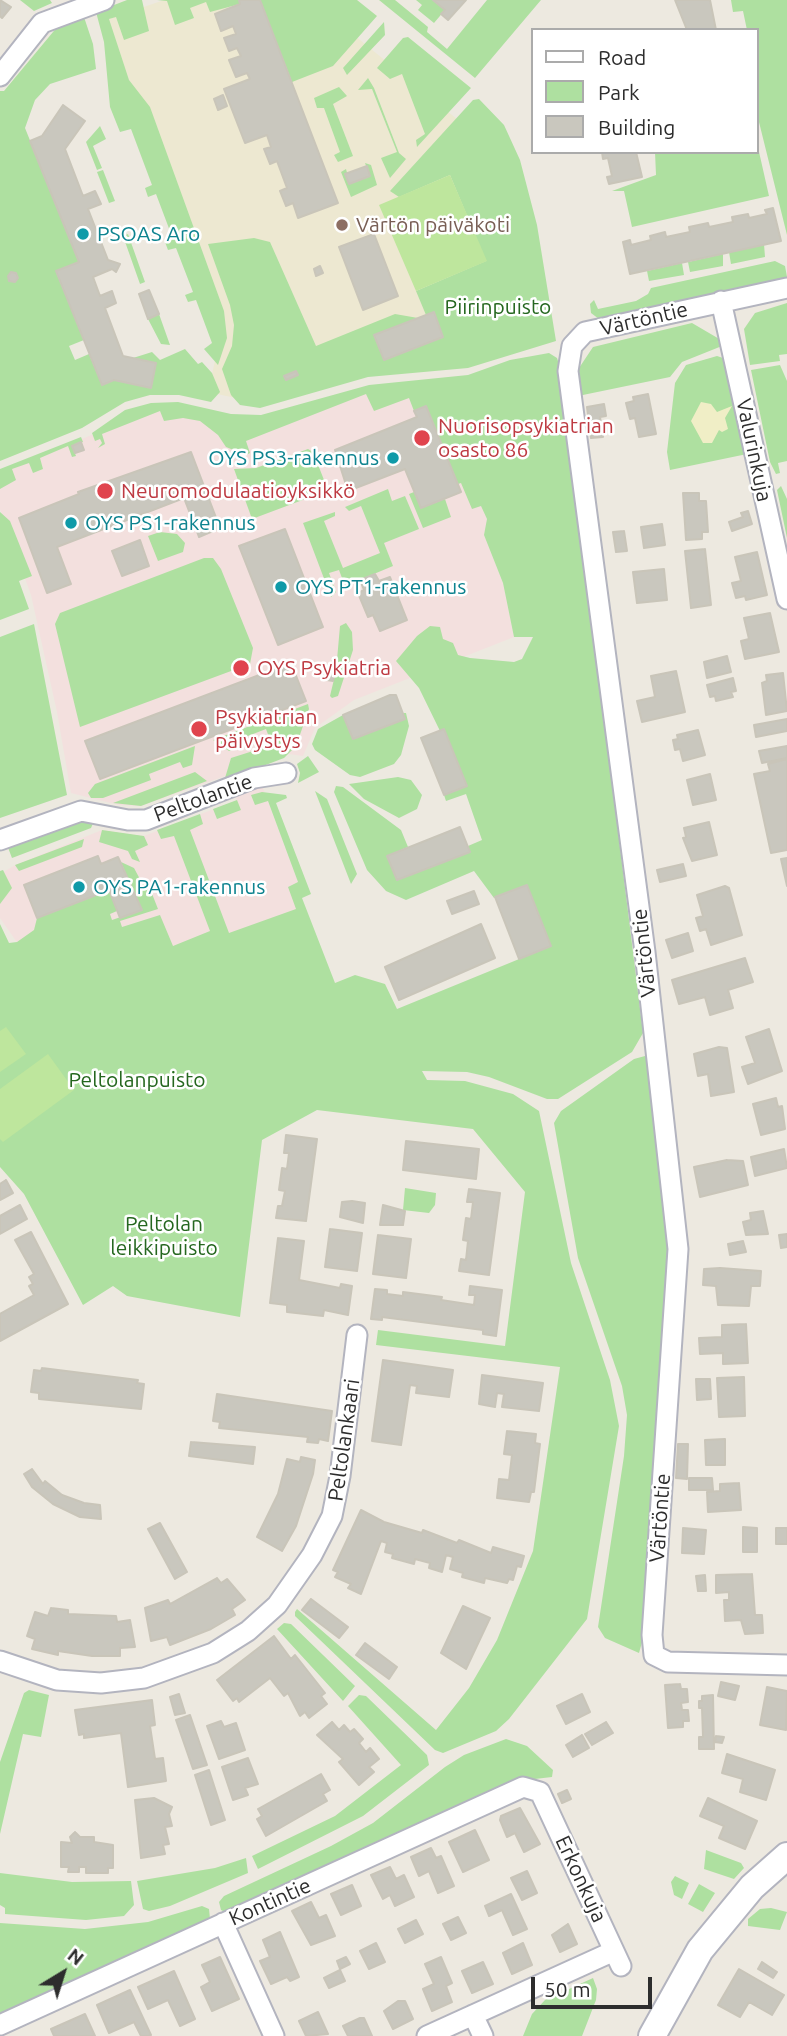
<!DOCTYPE html>
<meta charset="utf-8">
<style>
body{margin:0}
#map{position:relative;width:787px;height:2036px;overflow:hidden;background:#ede9e0;font-family:Ubuntu,sans-serif}
canvas{display:block}
.legend{position:absolute;left:531px;top:28px;width:228px;height:126px;box-sizing:border-box;background:#fff;border:2px solid #ababab;margin:0;padding:9px 12px;list-style:none;font-size:21px;color:#2d2d2d}
.legend li{display:flex;align-items:center;gap:14px;height:35px}
.legend b{width:35px;border:2px solid #ababab}
.north{position:absolute;left:28px;top:1938px;width:70px;height:70px;-webkit-text-stroke:5px #fff;paint-order:stroke;rotate:38deg;font-size:19px;font-weight:700;line-height:28px;text-align:center;color:#2d2d2d}
.north::after{content:'';display:block;margin:auto;width:24px;height:32px;background:#2d2d2d;clip-path:polygon(50% 0,100% 100%,50% 72%,0 100%)}
.scale{position:absolute;left:531px;top:1977px;width:121px;height:32px;box-sizing:border-box;border:4px solid #2d2d2d;border-top:0;padding-left:9px;font-size:21px;line-height:24px;white-space:nowrap;color:#2d2d2d;-webkit-text-stroke:5px #fff;paint-order:stroke}
</style>
<div id="map">
<canvas width="787" height="2036"></canvas>
<ul class="legend">
<li><b style="height:9px;background:#fff"></b>Road</li>
<li><b style="height:19px;background:#aee0a0"></b>Park</li>
<li><b style="height:19px;background:#c9c7be"></b>Building</li>
</ul>
<div class="north">N</div>
<div class="scale">50 m</div>
</div>
<script>
const ctx = document.querySelector('canvas').getContext('2d');
ctx.lineJoin = 'round';
function fillPath(path, color) {
  ctx.fillStyle = color;
  ctx.fill(path, 'evenodd');
}
function toPath(rows) {
  const path = new Path2D();
  for (const r of rows) {
    path.moveTo(r[0], r[1]);
    for (let i = 2; i < r.length; i += 2) path.lineTo(r[i], r[i + 1]);
  }
  return path;
}
function strokePath(path, color, width, dash) {
  ctx.strokeStyle = color;
  ctx.lineWidth = width;
  ctx.lineCap = dash ? 'butt' : 'round';
  ctx.setLineDash(dash || []);
  ctx.stroke(path);
}
function label(font, color, halo, rows, align = 'center') {
  ctx.font = font + ' Ubuntu,sans-serif';
  ctx.lineWidth = 5;
  ctx.setLineDash([]);
  ctx.textBaseline = 'middle';
  ctx.strokeStyle = halo;
  ctx.fillStyle = color;
  for (const [text, x, y, turn = 0] of rows) {
    ctx.save();
    ctx.translate(x, y);
    ctx.rotate((+turn || 0) * Math.PI / 180);
    ctx.textAlign = isNaN(turn) ? turn : align;
    if (halo) ctx.strokeText(text, 0, 0);
    ctx.fillText(text, 0, 0);
    ctx.restore();
  }
}
const education = toPath([
 [164,0,311,0,490,146,479,358,364,371,254,402,208,392,223,325,106,20]
]);
const medical = toPath([
 [429,387,487,519,484,535,503,583,514,637,354,700,315,728,303,756,289,754,256,769,298,882,297,915,128,980,37,971,0,918,0,874,15,865,102,830,144,836,237,800,225,776,141,806,119,805,71,793,57,712,31,595,0,509,0,473,159,407,261,431,366,391]
]);
const green = toPath([
 [20,0,50,0,52,3,34,11],
 [127,0,142,0,149,31,124,40,116,17,109,19,129,80,150,107,224,311,227,338,218,365,204,349,212,343,196,300,188,302,185,295,193,292,176,248,168,250,165,242,173,239,156,194,148,197,145,188,152,185,131,129,120,132,110,107,104,42,96,12],
 [157,0,239,0,240,4,210,12,206,2,190,8,194,18,175,25,167,1],
 [260,0,357,0,377,16,333,66,292,82],
 [379,0,395,0,428,27,427,32,447,49,487,0,541,0,475,78],
 [416,0,433,0,445,10,434,23,418,10,422,5],
 [731,0,787,0,787,235,757,114,757,30,747,30,743,11,733,12],
 [84,17,93,44,96,69,50,84,35,100,25,128,79,262,56,272,84,340,69,346,75,360,89,354,102,385,114,380,150,388,156,363,133,358,152,352,160,360,185,349,198,364,202,362,212,373,220,392,211,402,179,395,150,395,125,402,82,428,0,461,0,91,4,91,58,26],
 [384,22,385,35,347,75,343,68],
 [408,37,471,88,417,147,416,140,425,134,402,74,390,79,377,68,403,38],
 [368,78,374,88,399,153,406,159,390,178,381,158,397,152,372,89,358,90],
 [339,87,347,96,333,104,353,156,338,162,334,155,340,152,324,108,317,108,314,98],
 [479,99,504,125,520,160,537,225,556,341,468,368,368,377,260,408,240,405,231,395,222,369,232,346,234,325,230,305,208,244,254,238,270,242,316,346,395,314,418,318,384,360,443,337,434,313,426,315,416,291,486,261,450,175,399,197,390,191,473,100],
 [100,126,106,139,93,146,102,168,97,170,86,142],
 [757,143,769,196,632,227,624,191,612,191,656,175,655,152,757,152],
 [365,163,371,165,377,185,351,197,341,172,346,169,350,184,370,176],
 [103,170,115,201,109,203,97,172],
 [128,234,145,282,140,284,123,236],
 [764,244,765,257,731,264,729,252],
 [723,254,723,266,690,272,688,262],
 [775,261,785,266,787,277,605,319,599,319,591,313,590,304,594,300,598,309,636,301,648,294,651,288],
 [682,263,684,275,649,281,647,271],
 [787,303,787,354,779,355,780,361,750,365,744,329,755,313],
 [159,314,170,345,161,344,148,319],
 [692,323,721,340,722,346,682,362,670,377,578,396,577,371,593,347],
 [549,353,557,358,561,370,643,1033,632,1052,558,1099,547,1099,489,1077,467,1072,422,1071,427,1080,465,1081,513,1094,539,1111,571,1263,610,1380,619,1426,587,1619,509,1719,496,1731,443,1753,435,1750,295,1616,295,1612,297,1609,436,1730,469,1688,497,1640,533,1551,560,1367,376,1345,378,1330,505,1346,525,1192,473,1129,317,1110,262,1140,240,1317,127,1296,113,1286,83,1305,24,1194,0,1167,0,924,9,943,17,942,34,930,37,918,109,890,117,911,110,914,112,920,141,910,121,862,134,868,142,883,147,881,158,909,120,921,122,927,160,915,173,946,210,931,174,836,161,839,157,830,200,814,203,824,190,830,229,933,296,909,288,887,298,882,268,801,255,805,251,795,262,792,286,795,287,798,276,803,311,894,302,898,335,983,355,975,385,984,397,1009,551,946,527,885,494,898,474,871,406,900,386,891,367,870,334,792,336,786,343,787,401,830,408,847,387,856,397,880,470,852,468,846,482,840,466,794,446,801,444,795,467,786,444,729,440,731,419,688,396,661,417,636,430,626,440,627,443,639,453,643,458,655,470,658,514,662,522,659,533,637,514,637,503,583,484,535,487,519,481,506,472,509,461,483,458,484,426,406,414,411,409,398,374,411,366,394,246,441,250,453,246,455,226,447,218,435,200,421,183,418,164,421,160,411,102,434,105,444,98,448,102,443,100,439,95,441,92,433,125,410,151,403,178,402,231,414,261,415,369,385,468,375,510,360],
 [717,356,726,359,747,454,670,470,667,452,675,383,686,365],
 [780,365,787,381,787,461,778,463,780,473,776,474,770,462,751,370],
 [81,437,83,442,72,446,76,456,72,457,68,446,40,458,43,469,33,473,29,463,12,469,16,480,0,489,0,469],
 [308,449,313,452,326,485,324,492,252,519,234,469,256,468],
 [781,486,787,499,787,538,777,490],
 [388,489,392,501,405,496,419,529,384,543,393,566,345,586,339,570,329,573,336,592,331,597,303,523,335,512,335,516,324,521,343,568,380,553,361,506,349,511,345,507],
 [414,492,421,508,445,499,451,517,423,528,409,494],
 [0,512,10,521,32,576,19,581,29,609,0,620],
 [160,532,177,534,185,543,183,552,158,561,148,536],
 [204,558,213,558,221,569,253,648,250,664,80,727,55,624,60,613],
 [346,623,352,632,353,650,338,696,332,698,330,696,336,671,340,626],
 [34,624,67,795,0,818,0,637],
 [308,704,309,709,296,746,284,758,229,779,225,778,231,758,272,745,266,729,235,741,237,748,229,751,213,740],
 [403,713,406,713,409,726,401,755,394,764,360,777,350,775,315,750,312,744,318,729,343,715,353,739,404,719],
 [195,746,192,765,183,768,180,762,149,774,151,780,103,798,91,798,88,793,95,784],
 [308,756,319,772,298,783,300,773,297,764],
 [195,772,207,781,141,806,113,803],
 [398,777,411,780,422,795,417,809,399,818,364,799,349,784],
 [315,791,327,799,357,874,351,884],
 [237,800,241,810,217,819,213,809],
 [70,821,94,821,91,828,12,858,7,845],
 [102,830,144,836,148,845,135,851,140,862,132,859,128,851,99,842],
 [84,839,82,847,19,871,15,865],
 [3,870,12,888,0,904,0,871],
 [645,1056,648,1059,665,1199,669,1262,644,1635,639,1653,605,1638,598,1627,624,1456,627,1415,622,1386,578,1258,554,1123,561,1111,634,1059],
 [405,1188,436,1193,435,1205,429,1213,403,1210],
 [284,1623,291,1624,355,1686,343,1701,277,1629],
 [29,1690,49,1695,41,1737,23,1734,0,1834,0,1762,24,1693],
 [359,1695,366,1696,427,1755,429,1765,363,1816,258,1869,252,1856,335,1816,401,1765,348,1706],
 [506,1739,527,1746,553,1770,552,1777,509,1782,225,1912,221,1910,219,1902,224,1896,331,1846,373,1823,445,1767,464,1755],
 [706,1850,741,1863,744,1868,734,1879,704,1869],
 [246,1858,248,1873,170,1906,149,1911,143,1909,137,1881,215,1868],
 [0,1873,72,1882,131,1881,134,1905,124,1916,86,1920,5,1914,5,1908,0,1905],
 [675,1876,689,1883,682,1899,674,1895,671,1882],
 [699,1884,715,1893,703,1912,688,1904],
 [202,1906,209,1909,210,1919,0,2015,0,1923,85,1929,148,1922],
 [771,1908,787,1912,780,1930,748,1926,748,1919,760,1909],
 [593,1978,597,1989,596,2000,582,2036,523,2036,532,2014,545,2000]
]);
const sand = toPath([
 [701,402,711,404,717,412,732,406,725,418,728,429,722,432,719,430,712,443,703,443,691,421]
]);
const pitch = toPath([
 [450,175,487,261,416,291,379,205],
 [6,1027,26,1054,0,1072,0,1031],
 [48,1054,74,1090,3,1142,0,1139,0,1089]
]);
const building = toPath([
 [0,0,11,7,2,18,0,16,0,0],
 [239,0,260,0,338,203,298,218,293,203,286,206,280,191,287,188,277,161,270,164,264,149,271,147,267,135,245,143,224,89,250,79,247,73,236,77,229,60,241,56,237,48,229,51,224,38,236,34,233,26,221,31,215,14,240,4,239,0],
 [433,0,466,0,448,20,441,14,445,10,433,0],
 [675,0,710,0,716,30,687,30,675,0],
 [223,95,227,106,218,110,214,99,223,95],
 [63,105,85,121,65,149,83,196,95,191,101,204,88,209,108,260,120,264,116,272,112,269,93,277,100,296,112,291,116,303,105,308,123,356,156,363,151,388,114,380,102,385,56,271,79,262,30,141,42,136,63,105],
 [602,152,636,152,642,177,609,184,607,177,612,176,608,158,603,159,602,152],
 [367,166,370,176,349,184,345,174,367,166],
 [773,208,781,241,630,274,623,242,630,240,631,245,651,240,650,236,665,232,666,237,690,232,689,227,708,223,709,227,733,222,732,217,748,214,749,218,767,214,765,210,773,208],
 [374,234,398,296,363,310,339,247,374,234],
 [320,266,323,273,316,276,314,269,320,266],
 [11,272,16,273,18,278,15,282,9,281,8,276,11,272],
 [149,290,159,314,148,319,139,294,149,290],
 [434,312,443,337,384,360,374,335,434,312],
 [296,371,298,375,286,380,284,376,296,371],
 [648,394,656,434,639,437,635,418,630,419,626,403,634,401,633,397,648,394],
 [604,404,606,416,600,417,603,437,591,438,587,407,604,404],
 [426,406,461,492,421,508,405,469,348,491,335,450,417,417,414,411,426,406],
 [81,442,84,450,75,453,72,446,81,442],
 [191,452,220,528,199,537,184,498,57,547,71,584,47,593,19,518,79,494,78,492,191,452],
 [683,493,699,493,699,501,706,501,708,532,702,532,702,539,686,540,683,493],
 [748,511,752,524,732,531,729,522,743,517,741,513,748,511],
 [662,524,665,545,644,548,641,527,662,524],
 [285,529,323,627,278,645,239,546,285,529],
 [624,531,627,551,616,552,613,532,624,531],
 [140,540,149,566,122,576,112,551,140,540],
 [705,549,711,605,691,608,685,551,705,549],
 [757,552,767,595,746,600,745,596,736,598,732,583,741,581,735,557,757,552],
 [664,569,667,600,637,603,633,572,664,569],
 [375,574,379,581,390,577,407,620,380,631,373,615,368,617,358,593,364,590,360,580,375,574],
 [770,613,779,652,745,659,741,641,749,639,744,618,770,613],
 [727,656,731,672,707,678,704,662,727,656],
 [332,661,337,662,335,671,330,670,332,661],
 [291,663,306,701,100,779,85,741,291,663],
 [329,671,335,672,333,681,327,680,329,671],
 [676,671,685,712,642,722,637,701,655,697,651,676,676,671],
 [783,673,787,711,766,715,762,683,767,681,766,675,783,673],
 [733,678,736,691,731,692,733,697,716,701,715,696,710,697,707,685,733,678],
 [390,695,396,695,405,719,353,739,343,715,390,695],
 [787,719,787,731,756,737,754,725,787,719],
 [444,729,467,786,444,795,421,738,444,729],
 [698,730,705,755,683,761,680,749,675,750,673,740,678,739,677,735,698,730],
 [787,746,787,758,762,763,759,751,787,746],
 [787,759,787,850,771,853,754,774,770,771,768,764,787,759],
 [710,774,716,800,693,805,687,780,710,774],
 [709,822,717,855,692,861,683,838,686,837,684,828,709,822],
 [460,827,470,852,397,880,387,856,460,827],
 [98,856,101,864,118,857,142,910,120,918,109,890,37,918,24,885,98,856],
 [787,858,787,886,781,859,787,858],
 [683,864,686,876,660,882,657,870,683,864],
 [527,885,551,946,519,959,495,897,527,885],
 [725,886,729,888,742,935,711,945,706,929,700,931,696,918,703,916,697,895,725,886],
 [474,891,479,904,452,914,447,901,474,891],
 [481,924,495,958,399,1000,385,967,481,924],
 [688,933,693,951,672,958,666,940,688,933],
 [745,958,753,982,728,990,733,1008,710,1015,705,997,679,1004,672,980,745,958],
 [769,1029,782,1071,748,1084,742,1067,755,1063,746,1037,769,1029],
 [719,1047,727,1048,734,1092,711,1096,708,1074,698,1076,694,1054,719,1047],
 [776,1098,778,1107,782,1106,785,1129,761,1135,753,1104,776,1098],
 [286,1135,317,1139,306,1221,276,1218,278,1206,282,1206,285,1191,279,1190,282,1168,287,1169,289,1153,284,1153,286,1135],
 [406,1141,479,1149,476,1179,403,1170,406,1141],
 [784,1149,787,1168,755,1176,751,1157,784,1149],
 [727,1160,743,1161,748,1185,700,1197,694,1167,727,1160],
 [6,1180,13,1193,0,1200,0,1184,6,1180],
 [469,1189,500,1193,489,1275,459,1271,461,1259,466,1260,468,1241,463,1240,466,1218,471,1219,473,1202,467,1202,469,1189],
 [352,1201,365,1203,363,1223,340,1217,342,1202,352,1201],
 [20,1205,27,1219,0,1234,0,1216,20,1205],
 [383,1205,405,1211,403,1225,380,1225,383,1205],
 [763,1211,768,1234,746,1235,743,1222,751,1220,750,1213,763,1211],
 [330,1229,362,1233,357,1271,325,1267,330,1229],
 [31,1232,68,1304,0,1341,0,1314,34,1295,29,1286,33,1284,29,1277,34,1274,15,1240,31,1232],
 [787,1234,787,1247,781,1248,779,1235,787,1234],
 [378,1235,411,1239,406,1278,373,1274,378,1235],
 [278,1238,304,1241,299,1280,340,1288,341,1284,352,1286,348,1315,324,1310,323,1316,287,1312,287,1305,270,1303,278,1238],
 [743,1241,746,1252,730,1255,728,1244,743,1241],
 [720,1268,761,1271,760,1286,751,1286,749,1306,718,1305,716,1286,703,1285,704,1269,720,1268],
 [470,1286,502,1290,496,1336,483,1334,483,1330,382,1317,382,1320,371,1319,375,1289,387,1290,387,1294,403,1296,403,1292,442,1297,441,1300,474,1305,475,1295,469,1295,470,1286],
 [746,1324,748,1363,723,1364,723,1353,700,1354,699,1338,722,1337,722,1325,746,1324],
 [383,1360,453,1370,449,1397,416,1393,417,1386,410,1385,401,1445,372,1441,383,1360],
 [42,1368,138,1380,137,1383,144,1384,141,1409,39,1399,39,1393,31,1392,34,1370,41,1371,42,1368],
 [482,1375,543,1383,539,1411,502,1407,504,1394,497,1393,495,1407,479,1404,482,1375],
 [744,1377,745,1416,719,1417,717,1378,744,1377],
 [696,1379,710,1379,711,1399,697,1400,696,1379],
 [217,1394,332,1411,328,1441,319,1439,318,1443,307,1442,308,1437,219,1428,220,1422,213,1421,217,1394],
 [507,1431,536,1434,535,1443,540,1444,534,1492,531,1492,529,1502,497,1498,499,1479,509,1480,512,1455,504,1454,507,1431],
 [725,1439,725,1465,706,1465,705,1440,725,1439],
 [191,1442,255,1447,253,1464,189,1456,191,1442],
 [678,1444,688,1444,687,1479,676,1478,678,1444],
 [301,1457,315,1460,313,1474,296,1526,282,1551,257,1537,278,1494,287,1459,300,1462,301,1457],
 [32,1469,43,1484,45,1481,62,1495,84,1503,100,1505,101,1519,80,1517,53,1504,32,1487,24,1474,32,1469],
 [689,1478,712,1478,713,1490,689,1490,689,1478],
 [739,1483,741,1510,708,1512,707,1492,720,1491,720,1484,739,1483],
 [361,1510,384,1522,422,1533,423,1530,457,1543,459,1540,491,1553,493,1547,524,1556,521,1567,517,1566,513,1580,509,1579,507,1583,485,1578,484,1583,462,1577,463,1573,450,1569,453,1557,446,1555,442,1572,429,1568,430,1563,415,1559,414,1564,392,1558,393,1554,385,1552,387,1543,381,1541,361,1594,348,1588,351,1584,335,1577,338,1572,333,1570,361,1510],
 [160,1523,187,1572,175,1579,148,1529,160,1523],
 [743,1527,757,1528,757,1552,743,1552,743,1527],
 [683,1528,706,1530,704,1554,682,1553,683,1528],
 [776,1528,787,1528,787,1544,776,1544,776,1528],
 [752,1574,755,1615,762,1615,763,1633,745,1634,741,1620,725,1621,724,1600,729,1600,729,1592,716,1593,716,1575,752,1574],
 [705,1575,706,1591,698,1591,696,1576,705,1575],
 [217,1578,221,1583,227,1579,245,1600,232,1609,235,1615,211,1629,170,1645,167,1637,151,1641,145,1608,168,1600,170,1604,217,1578],
 [311,1599,348,1627,339,1638,302,1610,311,1599],
 [463,1606,490,1618,466,1669,441,1653,463,1606],
 [51,1608,68,1610,68,1614,116,1616,117,1622,130,1620,135,1647,120,1648,120,1656,92,1656,58,1651,58,1655,32,1649,35,1639,27,1636,35,1612,48,1616,51,1608],
 [274,1636,291,1659,295,1655,325,1693,321,1696,327,1704,309,1718,305,1712,300,1716,288,1693,284,1696,270,1678,239,1702,237,1698,233,1701,217,1680,274,1636],
 [365,1643,397,1667,389,1679,356,1655,365,1643],
 [721,1682,739,1686,735,1700,718,1696,721,1682],
 [680,1684,681,1689,687,1689,688,1702,681,1703,682,1710,688,1710,689,1721,683,1721,683,1727,668,1728,665,1685,680,1684],
 [767,1687,787,1691,786,1730,760,1725,767,1687],
 [179,1694,185,1713,175,1715,170,1697,179,1694],
 [582,1694,590,1712,566,1724,557,1706,582,1694],
 [713,1695,714,1749,699,1749,699,1737,703,1737,702,1708,699,1708,699,1701,702,1701,702,1696,713,1695],
 [152,1700,155,1725,150,1726,155,1759,163,1758,166,1781,128,1787,121,1733,84,1738,84,1734,79,1735,75,1710,152,1700],
 [190,1715,207,1765,193,1769,176,1720,190,1715],
 [221,1721,224,1727,236,1723,245,1750,219,1759,207,1726,221,1721],
 [332,1722,339,1730,344,1725,350,1732,354,1729,363,1739,359,1743,366,1752,370,1748,379,1759,369,1767,374,1772,359,1785,339,1762,343,1759,317,1735,332,1722],
 [606,1722,613,1733,592,1745,585,1734,606,1722],
 [582,1735,589,1748,573,1757,566,1745,582,1735],
 [716,1736,724,1737,722,1743,715,1742,716,1736],
 [727,1754,775,1770,766,1800,740,1792,743,1779,722,1773,727,1754],
 [248,1758,258,1784,245,1788,248,1795,233,1800,222,1767,248,1758],
 [209,1770,225,1820,211,1825,195,1775,209,1770],
 [321,1774,330,1790,323,1794,327,1801,266,1836,257,1819,262,1816,258,1809,321,1774],
 [567,1790,571,1799,562,1803,558,1794,567,1790],
 [154,1798,172,1807,169,1814,172,1826,165,1827,169,1844,163,1845,165,1854,141,1858,135,1800,154,1798],
 [708,1798,757,1821,745,1849,719,1838,724,1826,700,1816,708,1798],
 [520,1808,540,1844,524,1852,515,1833,507,1837,500,1820,501,1816,520,1808],
 [475,1830,489,1860,463,1872,449,1842,475,1830],
 [75,1832,80,1837,94,1837,94,1842,113,1845,113,1868,108,1868,108,1873,86,1873,86,1867,79,1867,79,1872,68,1872,69,1867,61,1867,61,1842,72,1843,70,1837,75,1832],
 [431,1848,436,1858,441,1856,454,1886,438,1893,429,1871,419,1876,411,1857,431,1848],
 [390,1867,396,1879,404,1875,414,1897,395,1906,390,1895,383,1899,371,1875,390,1867],
 [527,1871,537,1893,522,1900,511,1878,527,1871],
 [352,1885,361,1906,341,1915,331,1894,352,1885],
 [511,1894,527,1929,513,1935,502,1910,489,1916,485,1906,511,1894],
 [311,1902,319,1918,326,1915,335,1936,311,1945,292,1911,311,1902],
 [458,1917,466,1933,451,1940,443,1924,458,1917],
 [416,1920,423,1934,405,1943,398,1929,416,1920],
 [568,1924,577,1944,560,1952,552,1935,568,1924],
 [280,1932,299,1977,290,1981,287,1977,271,1984,260,1961,270,1957,263,1940,280,1932],
 [376,1943,385,1962,369,1969,360,1951,376,1943],
 [523,1943,532,1965,512,1974,503,1953,523,1943],
 [220,1957,239,1999,212,2011,201,1987,210,1982,202,1965,220,1957],
 [346,1957,350,1964,340,1969,337,1961,346,1957],
 [441,1957,452,1983,446,1986,452,2002,432,2011,423,1989,434,1984,425,1964,441,1957],
 [483,1962,493,1984,472,1993,462,1971,483,1962],
 [762,1962,777,1972,773,1978,758,1969,762,1962],
 [739,1969,784,1995,772,2015,749,2002,740,2017,718,2005,739,1969],
 [340,1970,345,1981,329,1988,324,1978,340,1970],
 [174,1971,195,2019,180,2026,168,2000,148,2009,138,1987,174,1971],
 [130,1990,151,2035,148,2036,141,2036,134,2022,109,2033,97,2005,130,1990],
 [398,2001,405,2001,413,2019,393,2029,384,2011,398,2001],
 [318,2012,328,2034,306,2036,299,2021,318,2012],
 [85,2014,95,2036,54,2036,51,2029,85,2014],
 [360,2018,364,2018,372,2036,348,2036,343,2026,360,2018]
]);
const street = toPath([
 [0,76,42,23,104,0],
 [787,288,585,332,572,346,568,371,645,952,678,1249,652,1635,654,1655,668,1662,787,1665],
 [721,301,787,599],
 [0,840,81,811,128,820,146,820,254,778,286,773],
 [0,1661,57,1680,101,1683,144,1678,213,1653,248,1631,277,1605,312,1555,332,1516,340,1476,357,1335],
 [223,1923,274,2036],
 [473,2015,483,2036],
 [0,2025,523,1787,540,1792,621,1966],
 [427,2036,614,1951]
]);
const secondary = toPath([
 [652,2036,700,1950,752,1887,787,1856]
]);
const markers = [
 [342,225,7,"#8d6e63"],
 [83,234,7,"#0f9aa8"],
 [422,438,9,"#e0444e"],
 [393,458,7,"#0f9aa8"],
 [105,491,9,"#e0444e"],
 [71,523,7,"#0f9aa8"],
 [281,587,7,"#0f9aa8"],
 [241,668,9,"#e0444e"],
 [199,729,9,"#e0444e"],
 [79,887,7,"#0f9aa8"]
];
const educationNames = [
 ["Värtön päiväkoti",356,225]
];
const cultureNames = [
 ["PSOAS Aro",97,234],
 ["OYS PS3-rakennus",379,458,"right"],
 ["OYS PS1-rakennus",85,523],
 ["OYS PT1-rakennus",295,587],
 ["OYS PA1-rakennus",93,887]
];
const parkNames = [
 ["Piirinpuisto",498,307],
 ["Peltolanpuisto",137,1080],
 ["Peltolan",164,1224],
 ["leikkipuisto",164,1248]
];
const streetNames = [
 ["Värtöntie",644,319,-13],
 ["Valurinkuja",754,450,78],
 ["Peltolantie",203,798,-20],
 ["Värtöntie",644,953,-96],
 ["Peltolankaari",344,1440,-82],
 ["Värtöntie",660,1518,-86],
 ["Erkonkuja",581,1879,65],
 ["Kontintie",270,1902,-24]
];
const healthNames = [
 ["Nuorisopsykiatrian",438,426],
 ["osasto 86",438,450],
 ["Neuromodulaatioyksikkö",121,491],
 ["OYS Psykiatria",257,668],
 ["Psykiatrian",215,717],
 ["päivystys",215,741]
];
fillPath(education, '#ede8d1');
fillPath(medical, '#f3e0de');
fillPath(green, '#aee0a0');
fillPath(sand, '#f0eec6');
fillPath(pitch, '#bee69d');
fillPath(building, '#c9c7be');
strokePath(building, '#c9c5b9', 2);
strokePath(street, '#b3b4bf', 23);
strokePath(secondary, '#b3b4bf', 30);
strokePath(street, '#fff', 19);
strokePath(secondary, '#fff', 26);
for (const [x, y, r, color] of markers) {
  const dot = new Path2D();
  dot.arc(x, y, r, 0, 2 * Math.PI);
  ctx.fillStyle = color;
  ctx.fill(dot);
  strokePath(dot, '#fff', 2.5);
}
label('21px', '#785e54', '#fff', educationNames, 'left');
label('21px', '#0d838f', '#fff', cultureNames, 'left');
label('21px', '#25671f', '#fff', parkNames);
label('21px', '#2d2d2d', '#fff', streetNames);
label('21px', '#be3a42', '#fff', healthNames, 'left');
</script>
